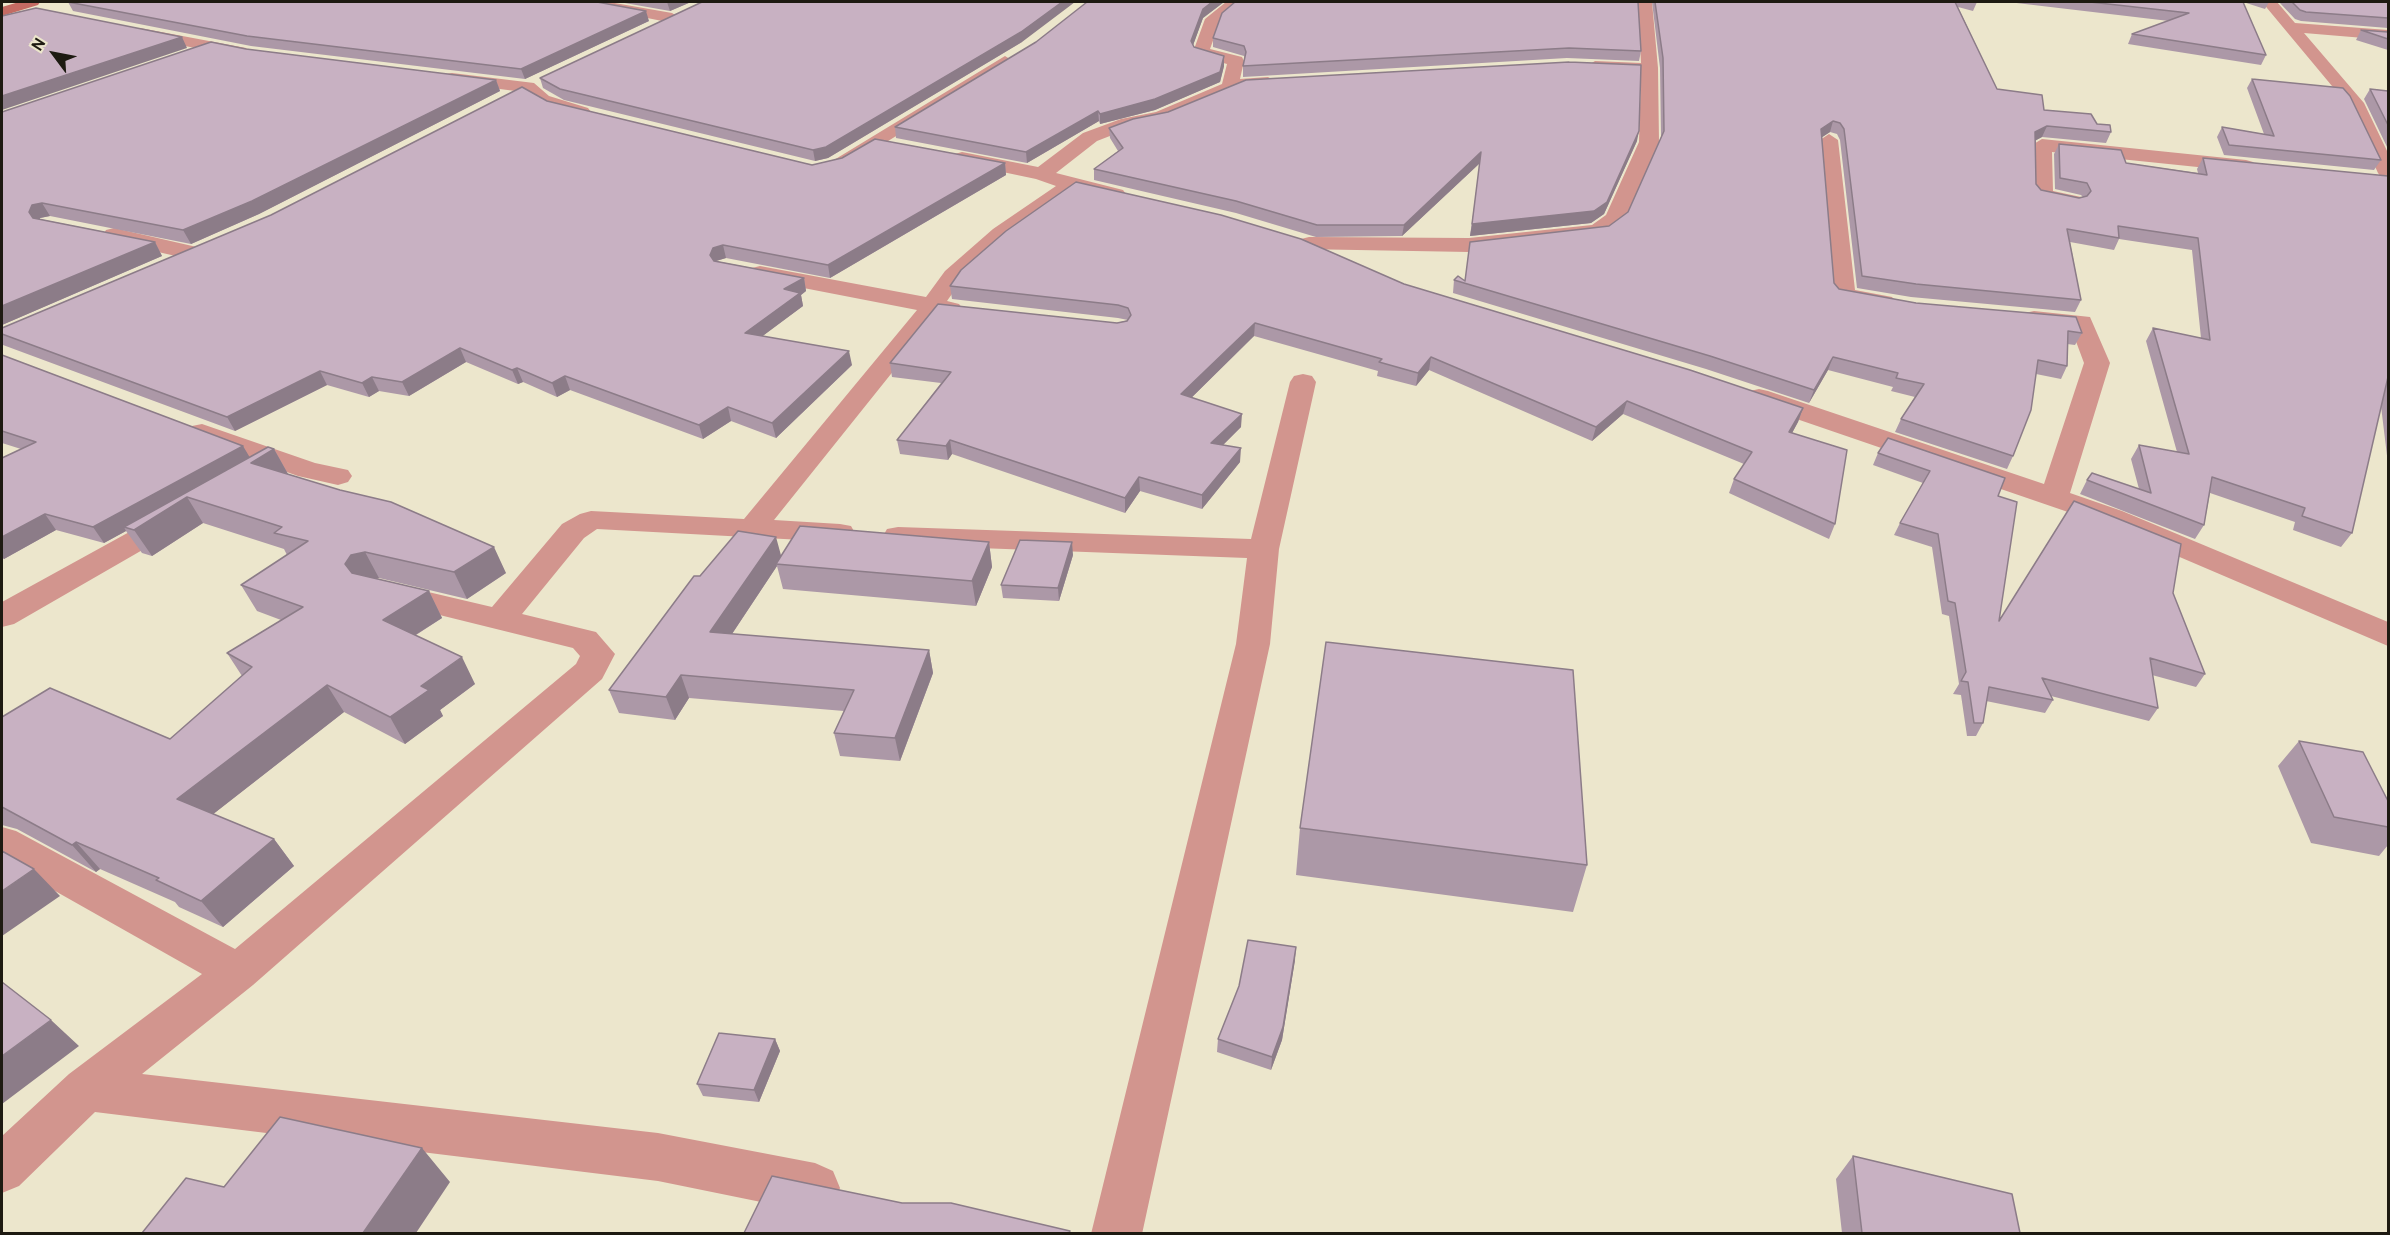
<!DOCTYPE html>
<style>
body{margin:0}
#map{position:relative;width:2390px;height:1235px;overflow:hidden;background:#ece6cc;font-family:Cabin,sans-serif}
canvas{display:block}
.frame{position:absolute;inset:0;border:3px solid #1d1a11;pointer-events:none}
.north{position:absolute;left:24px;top:24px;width:60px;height:60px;-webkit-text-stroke:4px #ece6cc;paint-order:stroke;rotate:302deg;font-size:16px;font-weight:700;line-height:24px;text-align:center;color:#1d1a11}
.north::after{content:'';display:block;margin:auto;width:21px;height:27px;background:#1d1a11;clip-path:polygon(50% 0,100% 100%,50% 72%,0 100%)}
</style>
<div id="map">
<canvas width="2390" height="1235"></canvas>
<div class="frame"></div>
<div class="north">N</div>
</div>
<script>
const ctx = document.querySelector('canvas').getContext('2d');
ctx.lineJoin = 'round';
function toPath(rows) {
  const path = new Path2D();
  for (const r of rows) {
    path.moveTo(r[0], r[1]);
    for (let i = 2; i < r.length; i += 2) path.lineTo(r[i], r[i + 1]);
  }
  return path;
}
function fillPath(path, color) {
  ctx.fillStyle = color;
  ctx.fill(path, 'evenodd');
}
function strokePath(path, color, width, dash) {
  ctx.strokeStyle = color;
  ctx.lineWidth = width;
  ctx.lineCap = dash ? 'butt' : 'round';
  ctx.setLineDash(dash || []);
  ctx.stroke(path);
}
const street = toPath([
 [581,2,609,2,672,13,680,18,672,23,588,6,581,2],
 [1226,2,1242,2,1220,21,1210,49,1242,57,1244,61,1240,79,1268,77,1277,82,1274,86,1228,93,1167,120,1133,127,1097,141,1056,173,1123,190,1126,194,1123,198,1116,200,1076,191,1009,239,961,281,947,301,959,304,963,309,959,314,951,316,939,314,774,520,840,524,851,526,855,533,851,540,840,542,597,529,584,538,522,614,596,632,615,654,602,679,253,985,142,1074,658,1133,815,1163,833,1171,840,1188,833,1205,815,1213,658,1181,95,1112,19,1186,2,1193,2,1136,69,1074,202,974,2,861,2,827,16,831,235,949,576,664,580,656,573,648,379,600,374,593,379,586,390,583,492,607,562,524,580,514,591,511,744,519,917,310,752,278,749,273,752,268,760,266,926,297,945,271,993,229,1056,186,1036,179,955,162,952,158,955,154,962,152,1038,167,1083,133,1121,119,1156,112,1222,84,1227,64,1195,55,1193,52,1205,19,1226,2],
 [1638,2,1652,2,1658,68,1659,142,1626,218,1606,236,1469,252,1301,249,1298,244,1301,239,1309,237,1469,238,1592,225,1606,215,1639,142,1641,73,1595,71,1587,66,1595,61,1641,63,1638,2],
 [2262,2,2277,2,2295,23,2388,30,2388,40,2304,33,2364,103,2388,153,2388,179,2381,177,2378,173,2347,104,2262,2],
 [140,28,246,48,254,53,246,58,134,36,132,33,134,30,140,28],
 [1005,56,1013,61,1011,65,846,167,839,169,829,163,1005,56],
 [452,73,534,83,549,96,588,108,591,112,582,117,537,104,523,92,446,82,443,78,446,74,452,73],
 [1829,134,1838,140,1855,290,1892,297,1896,302,1892,307,1884,309,1844,302,1836,300,1832,295,1820,140,1829,134],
 [2042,139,2246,160,2253,162,2256,166,2253,170,2246,172,2052,152,2053,191,2081,197,2084,201,2081,205,2074,207,2036,199,2033,195,2032,145,2042,139],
 [114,228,201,248,204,253,201,258,193,260,106,240,103,235,106,230,114,228],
 [2034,311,2090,317,2110,363,2070,493,2122,511,2388,622,2388,646,2100,523,1750,403,1746,397,1750,391,1759,389,1768,391,2044,484,2084,363,2071,328,2025,323,2022,318,2025,313,2034,311],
 [1303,374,1312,376,1316,382,1279,549,1270,644,1142,1234,1091,1234,1236,644,1247,558,898,545,887,543,883,536,887,529,898,527,1251,539,1290,382,1294,376,1303,374],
 [202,424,315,463,348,470,352,476,348,482,338,485,298,476,192,438,188,432,192,426,202,424],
 [173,511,184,514,188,520,184,526,14,624,2,627,2,602,162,514,173,511]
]);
const secondary = toPath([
 [19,2,40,2,38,5,2,16,2,7,19,2]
]);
const wall = toPath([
 [68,2,649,21,525,79,251,46,73,11],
 [619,2,691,2,670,11],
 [1087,2,1224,2,1203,18,1193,45,1194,47,1224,66,1220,82,1155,110,1100,124,1099,121,1027,163,896,138,895,127,1036,42],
 [1235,2,1640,2,1638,2,1641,51,1639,61,1567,58,1243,77,1243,66,1245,58,1244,56,1213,47,1213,38],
 [1652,2,1977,2,1973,11,1958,7,1997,89,2044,110,2097,124,2111,132,2106,143,2042,137,2036,140,2036,184,2041,190,2079,198,2083,197,2081,195,2055,189,2054,154,2059,144,2126,163,2198,173,2197,169,2203,158,2388,176,2388,464,2381,406,2352,533,2341,547,2293,530,2295,522,2210,493,2204,525,2195,539,2080,494,2087,480,2139,489,2131,459,2139,445,2177,452,2146,341,2153,328,2201,338,2192,250,2119,239,2114,250,2070,242,2081,300,2075,312,1911,297,1857,288,1840,140,1837,134,1830,132,1822,137,1834,283,1839,289,2082,333,2075,345,2067,344,2067,366,2061,379,2036,374,2013,456,2007,469,1895,432,1901,419,1915,397,1891,391,1893,387,1828,370,1809,403,1706,369,1453,293,1454,280,1465,281,1609,226,1628,212,1661,137,1660,68],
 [2008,2,2269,2,2265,9,2243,2,2266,55,2261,65,2128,44,2132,34,2169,21],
 [2279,2,2388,2,2388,31,2388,28,2301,21,2295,19],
 [2361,30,2388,32,2388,50,2356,40],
 [1022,42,828,158,815,161,564,100,543,88,540,78],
 [246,49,496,80,500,91,259,214,191,244,50,216,40,218,40,219,155,242,162,256,2,325,2,112],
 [2252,79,2381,160,2374,170,2224,155,2217,137,2222,127,2264,134,2247,88],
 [2370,89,2388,91,2388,149,2364,99],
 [547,101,812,165,1005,163,1006,175,830,278,726,258,716,261,804,278,806,291,801,295,803,306,762,336,852,365,776,438,731,421,703,439,570,390,557,397,523,382,518,384,466,362,409,396,379,391,369,397,327,385,235,431,3,345,2,343,2,328],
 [1109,128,1637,141,1604,214,1591,223,1470,236,1480,163,1402,236,1316,237,1236,213,1094,180,1094,169,1118,151,1110,138],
 [1404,284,1803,408,1798,422,1792,433,1835,524,1829,539,1729,493,1734,479,1744,464,1623,414,1592,441,1429,370,1416,386,1377,376,1378,371,1254,336,1191,398,1241,427,1223,445,1240,462,1202,509,1140,491,1125,513,952,454,948,460,900,454,897,440,941,383,892,377,890,363,1117,323,1128,320,1118,318,952,299,950,286],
 [2,355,243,446,249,458,274,449,288,474,506,573,467,599,379,578,376,579,429,591,442,618,416,635,475,684,440,710,443,716,405,744,344,712,213,814,274,839,294,866,223,927,179,907,175,902,100,869,96,872,17,829,2,825,2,717,170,739,242,676,227,653,281,620,257,611,241,585,287,555,284,549,203,523,152,556,142,553,126,531,104,543,56,530,4,559,2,558,2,458,21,449,2,443],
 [1888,438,1998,496,1999,621,2173,593,2205,674,2196,687,2152,675,2158,708,2149,721,2051,696,2053,700,2045,713,1986,701,1983,723,1976,736,1967,736,1961,695,1953,694,1959,684,1949,616,1942,614,1932,547,1894,535,1900,523,1923,483,1873,465,1878,453],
 [989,542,992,567,976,606,783,589,777,566,732,634,929,650,933,673,900,761,840,756,834,733,844,711,689,698,675,720,619,713,609,690,700,576,781,556],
 [1073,555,1059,601,1003,598,1001,585],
 [2299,741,2388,801,2388,845,2379,856,2311,843,2278,766],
 [1300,828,1587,865,1573,912,1296,875],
 [1295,960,1282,1040,1271,1070,1217,1052,1218,1039],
 [775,1039,780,1051,759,1102,703,1096,697,1084],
 [1853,1156,2020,1233,1842,1233,1836,1179]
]);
const shadedWall = toPath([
 [667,2,691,2,670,11],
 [1062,2,1075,2,1022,42,828,158,815,161,813,150],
 [1212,2,1224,2,1203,18,1191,51,1191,41,1203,9],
 [646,11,649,21,525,79,521,69],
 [182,37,187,48,2,110,2,96],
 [1224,56,1224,66,1220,82,1155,110,1100,124,1100,114],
 [496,80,500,91,259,214,191,244,183,230],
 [1098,111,1099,121,1027,163,1026,152],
 [1833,121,1830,132,1818,140,1821,129],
 [2047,126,2042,137,2031,143,2035,132],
 [1639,131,1637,141,1604,214,1591,223,1470,236,1472,224],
 [1481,152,1480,163,1402,236,1404,225],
 [1005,163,1006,175,830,278,828,265],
 [42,203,50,216,40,218,37,225,29,212,32,205],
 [155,242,162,256,2,325,2,306],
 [723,245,726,258,716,261,713,268,710,255,713,248],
 [804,278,806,291,801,295,803,306,748,347,745,333,784,289],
 [1255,323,1254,336,1181,408,1181,394],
 [460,348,466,362,409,396,402,382],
 [849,351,852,365,776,438,772,423],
 [1431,357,1429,370,1416,386,1418,373],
 [1833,357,1828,370,1809,403,1814,390],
 [517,368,523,382,518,384,512,370],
 [320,371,327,385,235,431,227,417],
 [565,376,570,390,557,397,552,383],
 [372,377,379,391,369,397,362,383],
 [1627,401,1623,414,1592,441,1596,427],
 [728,407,731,421,703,439,699,425],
 [1803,408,1798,422,1785,446,1789,432],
 [1242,414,1241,427,1211,457,1211,443],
 [950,440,952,454,948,460,946,446],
 [243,446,252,461,187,497,203,523,152,556,134,530,124,527,126,531,104,543,93,527],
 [1241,448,1240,462,1202,509,1202,495],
 [274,449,288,474,251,463],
 [1139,477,1140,491,1125,513,1125,498],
 [45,514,56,530,4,559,2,556,2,537],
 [776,537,782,559,776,564,777,566,718,655,710,632],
 [989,542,992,567,976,606,972,581],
 [1072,542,1073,555,1059,601,1058,588],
 [494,547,506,573,467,599,454,572],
 [365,552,379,578,365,582,360,590,345,564,351,555],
 [429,591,442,618,398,646,383,620],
 [929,650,933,673,900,761,895,738],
 [462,657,475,684,440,710,443,716,405,744,390,717,421,686],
 [681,675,689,698,675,720,666,697],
 [327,685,344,712,198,826,177,799],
 [274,839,294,866,223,927,201,901],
 [76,842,100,869,96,872,72,845],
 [34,869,60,896,2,936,2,891],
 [1296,947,1295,960,1282,1040,1271,1070,1272,1057],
 [51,1020,79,1046,2,1104,2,1056],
 [775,1039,780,1051,759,1102,754,1090],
 [422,1148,450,1182,416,1233,363,1233]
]);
const building = toPath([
 [68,2,597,2,646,11,521,69,247,36,68,2],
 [702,2,1062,2,1021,32,826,147,813,150,560,89,540,78,702,2],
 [1087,2,1212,2,1203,9,1191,41,1194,47,1224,56,1220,72,1155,99,1100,114,1098,111,1026,152,895,127,1036,42,1087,2],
 [1235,2,1638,2,1641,51,1569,48,1243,66,1246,52,1244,46,1213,38,1222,13,1235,2],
 [1655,2,1955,2,1997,89,2042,95,2044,110,2091,114,2097,124,2110,125,2111,132,2047,126,2035,132,2036,184,2041,190,2079,198,2087,196,2091,191,2087,183,2060,178,2059,144,2121,150,2126,163,2207,175,2203,158,2388,176,2388,378,2388,377,2352,533,2302,516,2305,508,2212,477,2204,525,2087,480,2092,473,2151,493,2139,445,2189,454,2153,328,2210,340,2198,238,2118,226,2119,238,2067,229,2081,300,1916,284,1862,276,1844,129,1840,123,1833,121,1821,129,1834,283,1839,289,1916,303,2076,317,2082,333,2068,331,2067,366,2038,360,2031,410,2013,456,1901,419,1924,384,1896,378,1898,373,1833,357,1814,390,1710,356,1454,280,1458,276,1465,281,1470,242,1609,226,1628,212,1664,131,1663,58,1655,2],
 [2090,2,2243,2,2266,55,2132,34,2189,13,2090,2],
 [2292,2,2388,2,2388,18,2306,12,2300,10,2292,2],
 [36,8,182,37,2,96,2,16,36,8],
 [2361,30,2388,32,2388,39,2361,30],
 [211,42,246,49,496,80,252,201,183,230,42,203,32,205,29,212,33,218,155,242,2,306,2,112,211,42],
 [1569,62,1641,65,1639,131,1607,202,1594,211,1472,224,1481,152,1404,225,1317,225,1236,201,1094,169,1123,148,1109,128,1133,119,1168,112,1246,80,1569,62],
 [2252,79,2343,88,2350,96,2381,160,2229,145,2222,127,2274,136,2252,79],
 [522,87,547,101,812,165,842,158,875,139,1005,163,828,265,723,245,713,248,710,255,714,261,804,278,784,289,800,293,745,333,849,351,772,423,728,407,699,425,565,376,552,383,517,368,512,370,460,348,402,382,372,377,362,383,320,371,227,417,2,334,2,328,271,215,522,87],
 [2370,89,2388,91,2388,125,2370,89],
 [1076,182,1221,215,1301,239,1404,284,1690,370,1803,408,1789,432,1847,450,1835,524,1734,479,1752,452,1627,401,1596,427,1431,357,1418,373,1379,362,1382,359,1255,323,1181,394,1242,414,1211,443,1241,448,1202,495,1139,477,1125,498,950,440,946,446,897,440,951,372,890,363,938,304,1117,323,1127,321,1131,315,1128,308,1118,305,950,286,961,270,1006,231,1076,182],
 [2,355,243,446,93,527,45,514,2,537,2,458,36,442,2,431,2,355],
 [1888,438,2005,478,1998,496,2017,502,1999,621,2074,501,2181,544,2173,593,2205,674,2150,658,2158,708,2042,678,2053,700,1989,687,1983,723,1974,723,1968,682,1961,681,1966,672,1955,603,1948,601,1938,534,1900,523,1930,471,1878,453,1888,438],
 [268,447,274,449,251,463,340,490,391,502,494,547,454,572,365,552,351,555,345,564,352,573,429,591,383,620,462,657,421,686,429,690,390,717,327,685,177,799,274,839,201,901,156,880,159,878,76,842,72,845,2,807,2,717,50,688,170,739,252,667,227,653,303,607,241,585,308,541,274,533,282,527,187,497,134,530,124,527,268,447],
 [800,526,989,542,972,581,776,564,800,526],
 [738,531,776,537,710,632,929,650,895,738,834,733,854,690,681,675,666,697,609,690,694,576,700,576,738,531],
 [1020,540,1072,542,1058,588,1001,585,1020,540],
 [1326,642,1573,670,1587,865,1300,828,1326,642],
 [2299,741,2363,752,2388,801,2388,827,2334,817,2299,741],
 [2,851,34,869,2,891,2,851],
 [1248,940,1296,947,1283,1027,1272,1057,1218,1039,1239,986,1248,940],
 [2,982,51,1020,2,1056,2,982],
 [719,1033,775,1039,754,1090,697,1084,719,1033],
 [280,1117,422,1148,363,1233,142,1233,186,1178,224,1187,280,1117],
 [1853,1156,2012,1194,2020,1233,1862,1233,1853,1156],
 [772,1176,902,1203,951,1203,1070,1231,1069,1233,744,1233,772,1176]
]);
fillPath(street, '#d2958e');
fillPath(secondary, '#c46b63');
fillPath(wall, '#ac98a7');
fillPath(shadedWall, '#8c7c88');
fillPath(building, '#c8b1c2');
strokePath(building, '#8c7c88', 1.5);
</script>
